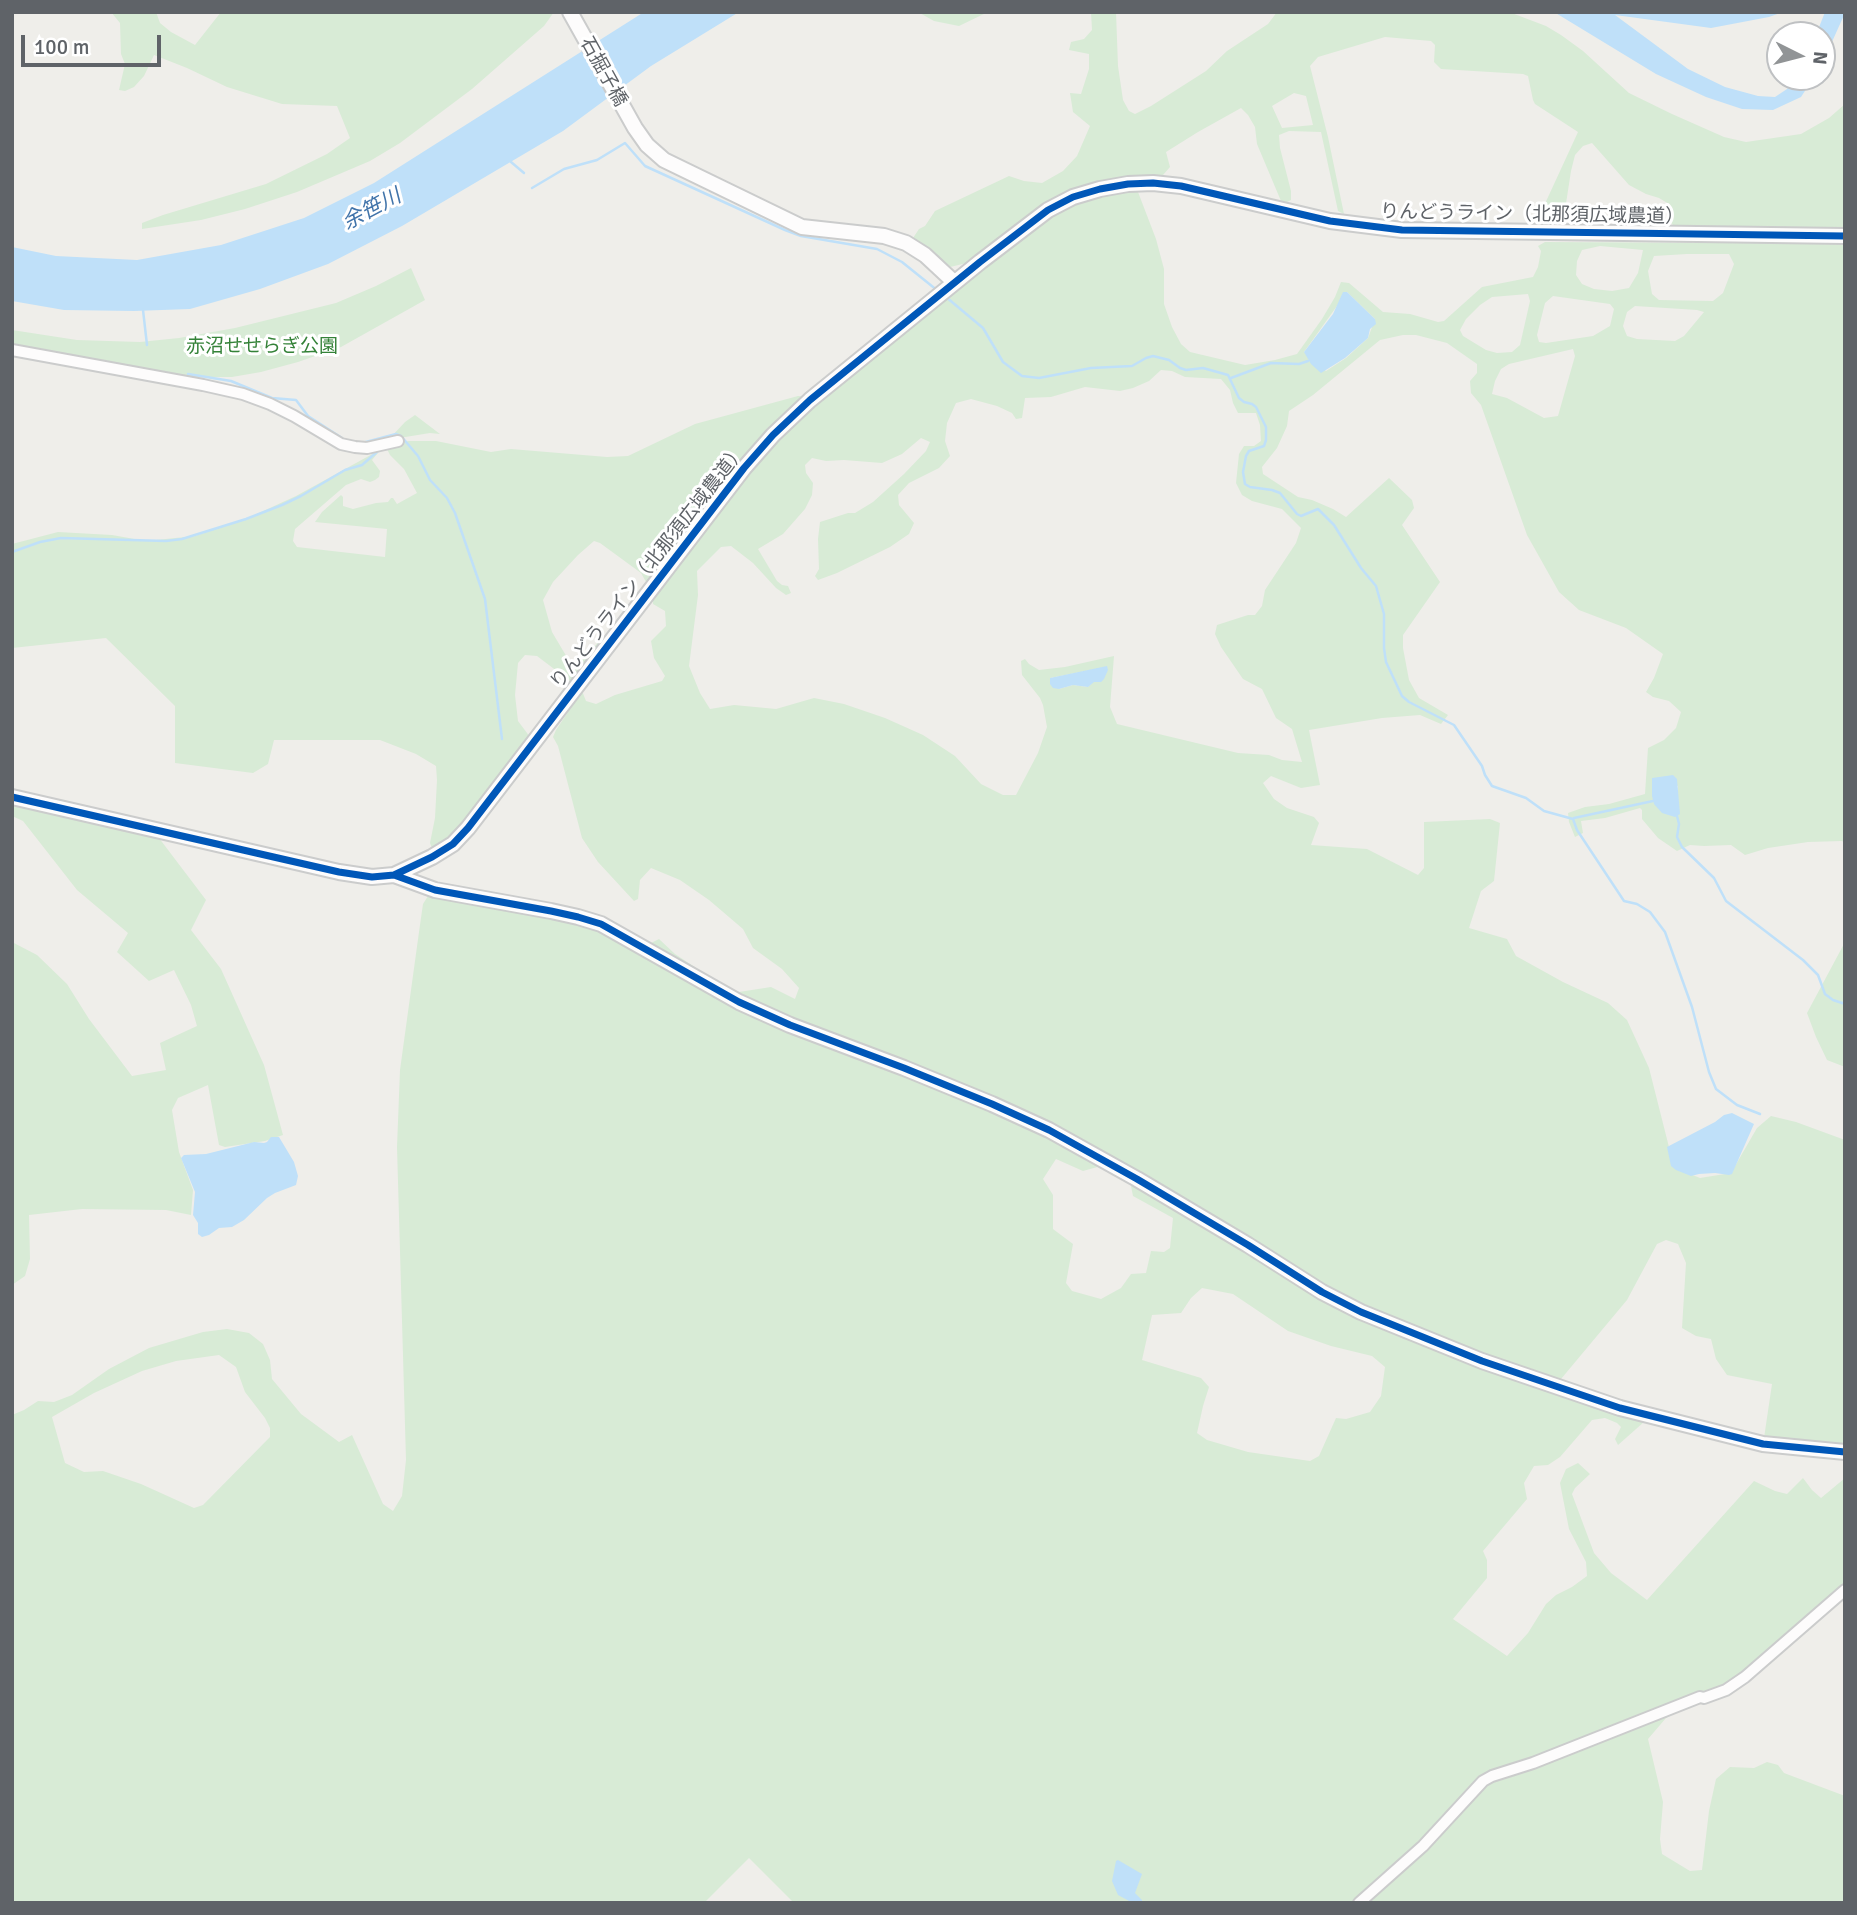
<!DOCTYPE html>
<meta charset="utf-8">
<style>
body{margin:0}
#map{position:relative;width:1857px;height:1915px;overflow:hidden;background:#efeeea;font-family:Signika,sans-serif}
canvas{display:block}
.frame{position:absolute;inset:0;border:14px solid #5f6368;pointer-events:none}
.north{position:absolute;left:1766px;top:21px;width:70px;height:70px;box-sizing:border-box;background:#fff;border:2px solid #bfc1c3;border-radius:50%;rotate:96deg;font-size:19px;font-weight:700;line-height:28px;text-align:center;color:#5f6368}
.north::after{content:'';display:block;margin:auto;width:24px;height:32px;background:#919496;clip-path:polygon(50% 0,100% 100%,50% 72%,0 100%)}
.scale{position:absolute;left:21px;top:35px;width:140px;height:32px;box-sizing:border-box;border:4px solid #5f6368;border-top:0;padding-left:9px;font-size:21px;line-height:24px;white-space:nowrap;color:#5f6368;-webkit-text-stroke:5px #fff;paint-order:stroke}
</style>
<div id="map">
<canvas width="1857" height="1915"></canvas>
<div class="frame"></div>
<div class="north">N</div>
<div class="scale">100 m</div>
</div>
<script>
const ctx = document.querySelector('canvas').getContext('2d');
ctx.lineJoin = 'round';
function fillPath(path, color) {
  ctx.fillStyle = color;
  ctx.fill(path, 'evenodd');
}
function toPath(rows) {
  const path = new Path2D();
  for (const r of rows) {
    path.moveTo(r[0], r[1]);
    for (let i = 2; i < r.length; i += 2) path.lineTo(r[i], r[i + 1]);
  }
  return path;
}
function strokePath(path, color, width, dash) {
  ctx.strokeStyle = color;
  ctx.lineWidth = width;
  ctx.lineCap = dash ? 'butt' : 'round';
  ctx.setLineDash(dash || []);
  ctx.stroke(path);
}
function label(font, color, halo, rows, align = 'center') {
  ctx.font = font + ' Signika,"Noto Sans JP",sans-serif';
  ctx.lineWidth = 6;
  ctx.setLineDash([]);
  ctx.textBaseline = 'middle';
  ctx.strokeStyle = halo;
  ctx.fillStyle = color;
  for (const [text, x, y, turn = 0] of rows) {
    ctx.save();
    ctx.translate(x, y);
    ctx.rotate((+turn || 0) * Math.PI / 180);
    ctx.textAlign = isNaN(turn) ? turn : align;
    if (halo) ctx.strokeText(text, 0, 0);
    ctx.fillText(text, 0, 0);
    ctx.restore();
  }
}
const green = toPath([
 [111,12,156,12,160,23,171,32,195,45,221,12,554,12,544,26,472,89,400,143,370,161,297,192,245,209,201,220,142,229,142,223,163,215,266,184,327,154,350,138,337,106,282,104,227,87,187,68,154,55,144,76,134,87,125,91,119,90,125,64,121,54,120,23],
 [918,12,988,12,959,26,934,21],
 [1091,12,1116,12,1118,66,1123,100,1129,111,1135,114,1151,106,1206,71,1227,51,1268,24,1277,12,1509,12,1546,26,1561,35,1583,51,1629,93,1672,114,1724,137,1746,142,1801,134,1829,118,1845,104,1845,843,1842,841,1808,842,1768,848,1745,855,1731,845,1704,846,1690,845,1677,851,1658,838,1642,819,1642,810,1640,808,1605,818,1581,821,1583,833,1575,837,1569,822,1568,813,1585,807,1609,804,1645,794,1648,748,1664,740,1676,728,1681,712,1669,701,1653,697,1646,692,1654,678,1663,654,1626,628,1579,610,1559,592,1527,535,1481,405,1471,393,1470,381,1477,373,1477,364,1447,343,1416,335,1403,335,1380,340,1313,395,1289,411,1287,426,1277,448,1262,467,1263,474,1298,497,1312,500,1333,509,1346,517,1389,478,1412,500,1414,508,1402,525,1440,582,1403,635,1403,648,1409,680,1419,698,1448,715,1441,724,1420,715,1382,718,1309,730,1320,785,1301,788,1271,776,1263,783,1274,799,1287,808,1314,817,1319,823,1311,845,1367,849,1418,875,1424,868,1424,822,1490,819,1500,823,1494,881,1481,891,1469,928,1507,939,1516,956,1563,982,1608,1003,1627,1020,1649,1068,1671,1155,1678,1169,1700,1178,1731,1173,1757,1128,1771,1116,1796,1122,1845,1140,1845,1449,1764,1438,1772,1384,1727,1375,1716,1359,1711,1339,1696,1336,1682,1328,1686,1263,1678,1244,1666,1240,1657,1244,1627,1300,1561,1379,1557,1392,1644,1419,1644,1422,1618,1445,1615,1439,1621,1427,1617,1423,1605,1418,1592,1420,1560,1457,1548,1465,1534,1466,1524,1483,1527,1499,1483,1551,1487,1560,1487,1578,1453,1619,1507,1656,1528,1633,1546,1604,1556,1595,1572,1587,1587,1576,1586,1562,1569,1529,1560,1483,1566,1469,1578,1463,1590,1474,1575,1488,1572,1494,1594,1553,1611,1573,1647,1600,1754,1481,1775,1491,1787,1494,1803,1478,1812,1490,1821,1498,1845,1478,1845,1587,1738,1678,1666,1718,1648,1739,1663,1802,1660,1839,1662,1854,1690,1871,1702,1870,1709,1811,1716,1779,1730,1767,1754,1768,1767,1762,1778,1765,1784,1773,1845,1796,1845,1903,794,1903,749,1858,704,1903,12,1903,12,1415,24,1410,38,1401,54,1402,72,1395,109,1369,149,1348,203,1332,227,1329,249,1333,263,1344,270,1360,272,1379,301,1414,339,1442,352,1435,383,1504,393,1511,402,1496,406,1460,397,1147,400,1070,419,932,423,904,428,896,442,897,465,888,572,911,647,945,659,939,675,954,722,985,739,992,771,987,795,999,799,988,782,969,753,948,743,929,709,900,680,880,651,868,640,880,638,899,634,901,598,862,582,838,558,746,553,737,556,730,582,691,586,701,596,704,615,695,662,681,665,676,654,658,651,641,666,626,665,611,653,604,653,594,641,573,600,543,594,541,578,555,553,582,543,600,552,632,568,659,578,664,607,633,574,679,570,681,537,656,525,655,518,663,515,695,518,721,530,737,457,833,432,848,430,843,435,818,437,780,436,766,416,754,380,740,274,740,268,764,253,773,175,763,175,706,106,638,12,648,12,544,58,532,112,535,146,541,195,536,248,518,296,496,376,452,378,453,372,460,380,471,379,477,375,480,370,482,361,479,346,485,295,529,293,541,297,547,385,557,387,529,315,522,322,512,341,495,343,497,343,506,353,509,376,503,388,502,391,498,393,498,397,504,417,493,404,469,390,455,387,449,392,444,409,441,436,441,491,452,511,449,607,457,628,456,695,424,798,396,817,397,971,262,950,267,935,258,913,238,919,229,925,226,935,211,1009,176,1024,181,1042,183,1063,171,1077,156,1090,126,1073,112,1070,93,1081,94,1089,69,1089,54,1069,50,1071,42,1084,39,1092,30],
 [1385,37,1431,41,1435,45,1434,62,1441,69,1523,74,1528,76,1533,100,1535,104,1578,132,1537,221,1544,223,1552,217,1565,210,1571,171,1575,155,1583,146,1592,143,1629,185,1646,194,1659,198,1669,204,1670,222,1675,227,1720,232,1734,243,1545,242,1538,246,1541,251,1538,267,1533,277,1482,287,1444,321,1438,322,1410,314,1383,312,1349,283,1341,282,1335,297,1322,319,1297,354,1275,360,1245,365,1190,352,1181,344,1172,327,1164,304,1164,269,1156,239,1138,192,1138,181,1147,176,1163,175,1170,167,1166,152,1198,132,1241,108,1248,115,1255,127,1257,144,1281,201,1287,202,1291,200,1291,191,1280,148,1279,135,1289,131,1321,132,1338,211,1344,214,1328,137,1310,66,1318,57],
 [1294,93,1306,96,1313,125,1282,128,1272,106],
 [1600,246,1643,250,1638,273,1629,288,1612,291,1594,289,1582,284,1576,275,1577,261,1582,250],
 [1687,254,1729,254,1734,264,1723,293,1713,301,1659,300,1652,294,1648,271,1654,256],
 [1347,292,1375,319,1368,338,1346,358,1326,371,1304,352],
 [1528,294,1530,301,1520,345,1512,352,1497,353,1486,350,1463,336,1460,330,1466,319,1480,305,1492,297],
 [1553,296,1610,304,1614,309,1610,326,1593,336,1546,343,1539,342,1537,335,1545,303],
 [1635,306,1697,310,1704,312,1684,336,1675,341,1637,339,1627,336,1623,326,1627,312],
 [1573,349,1575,356,1558,416,1544,418,1507,398,1492,394,1495,381,1501,369,1509,364],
 [1161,370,1172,371,1185,377,1221,379,1230,390,1233,403,1238,413,1256,413,1260,425,1261,441,1254,446,1244,446,1239,454,1236,483,1242,495,1252,501,1282,509,1301,528,1296,543,1265,590,1262,606,1255,615,1248,615,1217,625,1215,634,1221,647,1243,679,1262,689,1276,718,1292,729,1302,762,1282,760,1269,755,1238,753,1117,724,1110,707,1114,656,1065,667,1039,670,1029,664,1025,659,1021,661,1022,675,1040,698,1043,705,1047,727,1038,753,1016,795,1003,795,981,784,955,756,923,735,885,718,844,704,814,698,776,709,734,705,710,709,700,693,689,666,698,595,697,571,721,547,731,546,753,563,776,588,786,595,791,593,788,586,782,585,777,581,758,549,783,534,805,509,812,495,813,483,806,473,805,465,812,458,826,461,844,460,882,463,902,454,921,438,930,442,926,451,904,474,873,502,855,513,848,513,820,522,818,539,819,569,815,576,818,580,837,573,890,547,909,534,914,523,899,505,898,495,909,483,939,468,950,456,945,441,947,423,956,403,971,399,997,406,1012,413,1016,419,1022,418,1025,398,1051,397,1085,387,1120,391,1133,388,1149,381],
 [1107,667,1088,687,1073,685,1059,689,1050,678],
 [1652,778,1678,786,1678,794,1652,796],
 [1056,1159,1083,1171,1101,1166,1130,1181,1133,1196,1173,1218,1170,1248,1164,1252,1151,1251,1146,1273,1131,1274,1121,1288,1101,1299,1072,1291,1066,1283,1073,1244,1053,1229,1053,1195,1043,1179],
 [1202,1288,1233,1294,1288,1331,1331,1346,1372,1356,1385,1367,1381,1396,1370,1412,1346,1419,1336,1418,1319,1456,1310,1461,1248,1452,1207,1440,1197,1433,1203,1406,1209,1387,1201,1378,1142,1360,1152,1315,1181,1313,1191,1298],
 [219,1355,236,1367,245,1392,265,1418,270,1428,270,1437,203,1505,194,1508,141,1484,103,1471,84,1472,65,1463,52,1417,94,1393,142,1371,176,1361],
 [411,268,425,300,341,347,298,362,261,372,232,377,193,377,153,372,12,345,12,330,77,340,140,342,179,338,235,328,336,303,376,286],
 [415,415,440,434,430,433,393,439,391,437,405,422],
 [12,803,159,838,206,900,191,930,221,969,264,1065,283,1135,265,1141,225,1147,219,1145,208,1085,178,1098,172,1110,179,1152,193,1190,191,1215,166,1210,82,1209,29,1215,30,1259,25,1276,12,1285,12,942,37,955,67,984,89,1019,132,1076,166,1070,160,1043,197,1026,191,1005,174,970,149,981,117,952,128,933,77,890,23,821,12,816],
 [1845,942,1845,1067,1827,1060,1816,1037,1807,1013]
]);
const water = toPath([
 [644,12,739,12,651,66,563,131,402,226,328,264,260,289,190,309,134,311,64,310,12,301,12,247,56,256,137,260,221,245,304,218,374,183],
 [1554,12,1783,12,1769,17,1711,28,1615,15,1688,69,1725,87,1758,96,1775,97,1787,89,1796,77,1814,77,1801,97,1773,110,1742,109,1706,97,1656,74],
 [1825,12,1845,13,1822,64,1822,35,1816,35],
 [1343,292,1347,292,1375,319,1376,324,1370,329,1368,338,1345,358,1321,373,1311,364,1304,352,1333,314],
 [1107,666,1108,670,1104,679,1101,682,1094,682,1088,687,1073,685,1059,689,1053,688,1050,684,1050,678],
 [1673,775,1677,779,1680,814,1675,817,1662,813,1654,804,1652,796,1652,778],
 [1732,1113,1754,1124,1732,1174,1729,1175,1715,1173,1699,1174,1691,1176,1676,1170,1671,1166,1667,1147,1715,1122,1724,1115],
 [271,1137,279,1137,294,1162,298,1176,296,1185,275,1193,267,1198,244,1220,232,1227,219,1228,209,1235,202,1237,198,1234,198,1223,193,1215,195,1192,181,1158,184,1155,206,1154,254,1142,264,1143,267,1142],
 [1118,1860,1142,1874,1135,1893,1142,1900,1142,1903,1133,1903,1118,1895,1112,1881,1116,1861]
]);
const stream = toPath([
 [511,162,524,173],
 [532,188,564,169,597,160,625,143,645,166,785,230,801,236,877,249,902,262,938,291],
 [946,297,983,328,1003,362,1022,376,1039,378,1091,368,1132,366,1146,358,1153,356,1169,360,1180,368,1186,370,1203,368,1228,375,1239,398,1244,402,1252,404,1256,407,1266,427,1266,440,1264,446,1249,451,1246,456,1243,472,1245,484,1250,487,1272,490,1280,493,1297,514,1301,516,1318,509,1334,525,1361,568,1376,586,1384,614,1384,648,1386,662,1402,696,1409,702,1454,725,1482,766,1485,775,1492,786,1526,798,1544,811,1573,819,1577,830,1624,901,1637,904,1650,912,1665,932,1692,1007,1709,1072,1716,1089,1737,1105,1760,1114],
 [143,310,147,345],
 [188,374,231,381,272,398,296,400,308,416,342,438],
 [1231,378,1271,363,1299,364,1308,361],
 [362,443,396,434,401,436,418,456,430,480,447,498,455,513,485,599,502,739],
 [12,552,40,542,61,538,166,541,182,539,246,519,282,505,301,496,345,470,362,465,378,451],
 [1677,816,1679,824,1677,837,1682,847,1714,878,1726,901,1803,960,1818,975,1825,994,1833,1000,1845,1004],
 [1574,818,1653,801]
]);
const minor = toPath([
 [12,350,203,385,243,394,270,404,294,416,341,444,355,447,367,448,398,441],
 [1359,1903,1423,1846,1483,1781,1492,1776,1533,1763,1700,1697,1704,1698,1726,1690,1745,1677,1845,1590]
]);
const tertiary = toPath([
 [570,12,635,128,647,145,664,160,802,227,884,236,906,243,925,255,954,282],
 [12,797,339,872,372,877,394,875,432,857,453,844,468,828,744,468,773,435,810,400,980,262,1048,210,1073,197,1100,189,1128,184,1153,183,1181,186,1330,221,1402,230,1845,236],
 [394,875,435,890,551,911,578,917,601,924,739,1002,790,1025,904,1068,992,1104,1049,1130,1137,1179,1248,1245,1322,1292,1361,1312,1482,1361,1620,1408,1763,1444,1845,1452]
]);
const cycleway = toPath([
 [12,797,339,872,372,877,394,875,432,857,453,844,468,828,744,468,773,435,810,400,980,262,1048,210,1073,197,1100,189,1128,184,1153,183,1181,186,1330,221,1402,230,1845,236],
 [394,875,435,890,551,911,578,917,601,924,739,1002,790,1025,904,1068,992,1104,1049,1130,1137,1179,1248,1245,1322,1292,1361,1312,1482,1361,1620,1408,1763,1444,1845,1452]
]);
const streetNames = [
 ["石掘子橋",603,72,61],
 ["りんどうライン（北那須広域農道）",1532,215,1],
 ["りんどうライン（北那須広域農道）",649,567,-52]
];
const parkNames = [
 ["赤沼せせらぎ公園",262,347]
];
const waterNames = [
 ["余笹川",372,210,-28]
];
fillPath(green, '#d8ebd6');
fillPath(water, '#bfe0f9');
strokePath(stream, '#bfe0f9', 2.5);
strokePath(minor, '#cbcccc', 14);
strokePath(tertiary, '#cbcccc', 18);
strokePath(minor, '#fdfcfc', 10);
strokePath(tertiary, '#fdfcfc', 14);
strokePath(cycleway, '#0057b8', 7);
label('19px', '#5f6368', '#fff', streetNames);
label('19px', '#348238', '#fff', parkNames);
label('italic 21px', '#4174aa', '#fff', waterNames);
</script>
